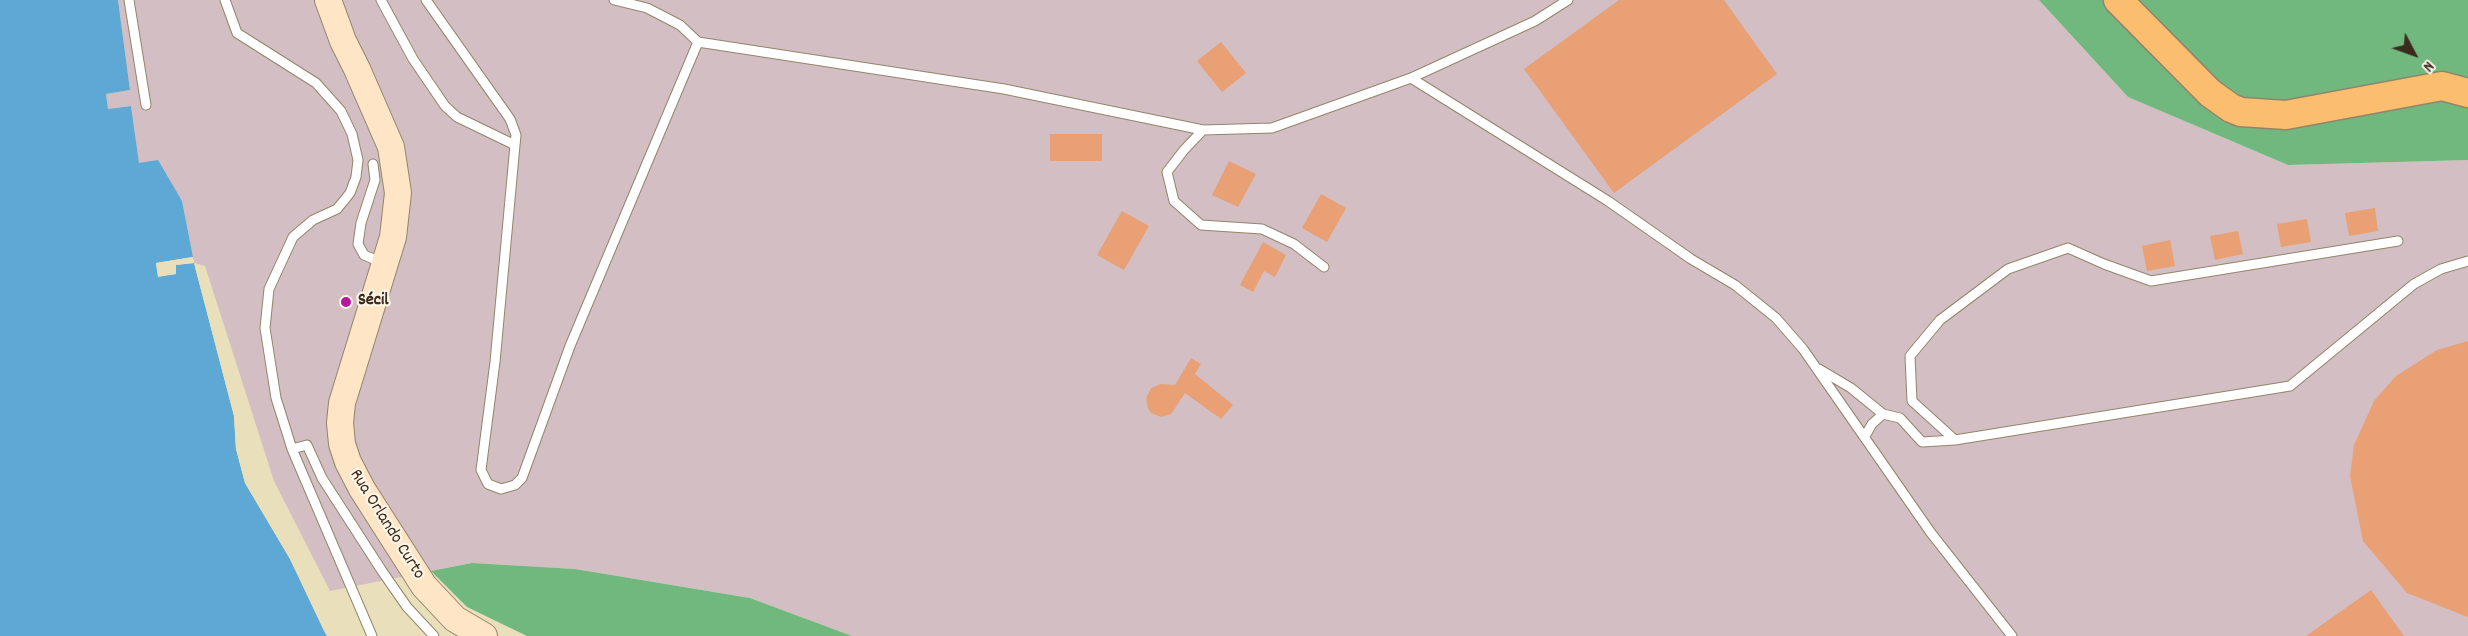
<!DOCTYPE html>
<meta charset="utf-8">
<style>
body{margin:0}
#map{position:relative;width:2468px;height:636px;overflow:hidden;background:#e9e0bb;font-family:Dekko,sans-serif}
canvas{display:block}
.north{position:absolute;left:2384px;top:24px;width:60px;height:60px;-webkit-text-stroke:4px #fcf5e5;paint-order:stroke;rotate:131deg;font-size:16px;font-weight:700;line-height:24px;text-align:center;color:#3b2a1e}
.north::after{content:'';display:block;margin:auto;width:21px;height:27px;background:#3b2a1e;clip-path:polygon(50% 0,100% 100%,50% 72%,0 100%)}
</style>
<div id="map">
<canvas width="2468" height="636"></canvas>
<div class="north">N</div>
</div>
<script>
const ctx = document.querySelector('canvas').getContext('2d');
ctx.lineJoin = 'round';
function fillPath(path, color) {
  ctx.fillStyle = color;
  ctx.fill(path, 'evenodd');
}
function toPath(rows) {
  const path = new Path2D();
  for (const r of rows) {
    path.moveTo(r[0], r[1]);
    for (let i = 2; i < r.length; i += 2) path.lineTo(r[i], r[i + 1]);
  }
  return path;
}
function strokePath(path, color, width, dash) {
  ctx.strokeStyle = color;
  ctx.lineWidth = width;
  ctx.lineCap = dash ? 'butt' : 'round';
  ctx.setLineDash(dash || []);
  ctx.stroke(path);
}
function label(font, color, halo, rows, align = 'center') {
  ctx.font = font + ' Dekko,sans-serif';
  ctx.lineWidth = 4.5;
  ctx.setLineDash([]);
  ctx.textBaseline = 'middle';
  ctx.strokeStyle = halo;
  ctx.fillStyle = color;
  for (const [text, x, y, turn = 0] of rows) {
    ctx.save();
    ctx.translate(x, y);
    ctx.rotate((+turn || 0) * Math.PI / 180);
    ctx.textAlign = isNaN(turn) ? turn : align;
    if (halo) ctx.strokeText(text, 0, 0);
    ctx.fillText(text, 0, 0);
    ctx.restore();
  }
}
const industrial = toPath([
 [118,0,2039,0,2128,97,2288,165,2468,160,2468,636,852,636,750,598,575,569,472,563,330,591,274,481,205,266,194,263,182,201,139,164,131,106,108,109,106,94,130,90]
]);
const forest = toPath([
 [2039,0,2468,0,2468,160,2288,165,2128,97],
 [472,563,575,569,750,598,852,636,527,636,467,607,431,571]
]);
const water = toPath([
 [0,0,118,0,130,90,106,94,108,109,131,106,139,163,158,160,182,201,193,257,156,263,158,276,176,274,175,265,194,263,234,416,236,449,245,483,290,559,327,636,0,636]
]);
const pier = toPath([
 [193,257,194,263,197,264,237,416,239,449,248,482,293,557,330,636,327,636,324,631,290,559,245,483,236,449,234,416,194,263,176,265,176,274,158,277,156,263]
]);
const building = toPath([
 [1619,0,1724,0,1777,74,1614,193,1524,69],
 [1221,42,1246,73,1222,92,1197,61],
 [1050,134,1102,134,1102,161,1050,161],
 [1229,161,1256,174,1238,207,1212,195],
 [1321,194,1346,208,1327,242,1302,228],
 [2375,208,2378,231,2349,236,2345,213],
 [1122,211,1149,226,1124,270,1097,255],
 [2307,219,2311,242,2281,247,2277,224],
 [2238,231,2243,254,2215,260,2210,236],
 [2170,240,2175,266,2147,271,2142,246],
 [1263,242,1286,255,1275,277,1264,271,1253,292,1240,285],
 [2468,341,2468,617,2407,593,2363,541,2350,476,2354,445,2374,401,2396,376,2437,350],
 [1191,358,1201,364,1195,374,1233,405,1221,419,1185,393,1171,414,1161,417,1151,413,1148,408,1146,398,1151,388,1161,384,1175,385],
 [2371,590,2404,636,2306,636]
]);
const service = toPath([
 [129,0,146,105],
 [225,0,237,33,316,83,341,111,352,134,358,160,356,177,350,193,337,209,313,220,293,237,269,289,265,328,276,398,292,449],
 [381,0,413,59,445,106,457,117,515,145,495,362,481,470,488,484,501,489,515,485,522,478,570,346,698,42,1004,89,1203,130,1272,128,1411,78,1535,21,1568,0],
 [426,0,510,119,516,135,515,145],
 [614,0,647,8,680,25,698,42],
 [1411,78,1608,201,1691,259,1735,285,1776,318,1803,349,1931,533,2012,636],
 [1203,130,1184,150,1167,172,1174,201,1201,225,1262,229,1294,244,1324,267],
 [373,164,375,180,361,223,358,244,364,255,383,263],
 [1819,369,1851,388,1883,414,1900,418,1922,442,1955,440,2290,386,2414,284,2441,269,2468,261],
 [1865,436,1872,424,1883,414],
 [1955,440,1912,401,1910,356,1940,320,2008,269,2068,248,2104,264,2151,281,2398,241],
 [372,636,292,449,307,445,322,478,382,571,407,607,434,636]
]);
const secondary = toPath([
 [328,0,343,41,357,69,391,147,398,193,393,237,342,403,340,423,342,444,348,462,362,489,424,586,455,619,484,636]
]);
const primary = toPath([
 [2118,0,2210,93,2231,108,2241,112,2286,115,2442,86,2468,93]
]);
const markers = [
 [346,302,6,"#b5179e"]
];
const poiNames = [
 ["Sécil",358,302]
];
const streetNames = [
 ["Rua Orlando Curto",386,525,58]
];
fillPath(industrial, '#d2bec3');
fillPath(forest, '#70b87e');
fillPath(water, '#5da8d5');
fillPath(pier, '#e9e0bb');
fillPath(building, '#e9a074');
strokePath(service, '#92856c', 11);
strokePath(secondary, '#92856c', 28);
strokePath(primary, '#92856c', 31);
strokePath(service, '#fff', 9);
strokePath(secondary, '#fde5c5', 26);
strokePath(primary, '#fbbe6e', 28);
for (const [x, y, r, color] of markers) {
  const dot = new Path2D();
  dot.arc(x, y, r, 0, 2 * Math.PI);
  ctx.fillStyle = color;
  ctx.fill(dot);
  strokePath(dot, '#fcf5e5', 2);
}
label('bold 18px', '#3b2a1e', '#fcf5e5', poiNames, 'left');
label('18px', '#3b2a1e', '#fcf5e5', streetNames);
</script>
